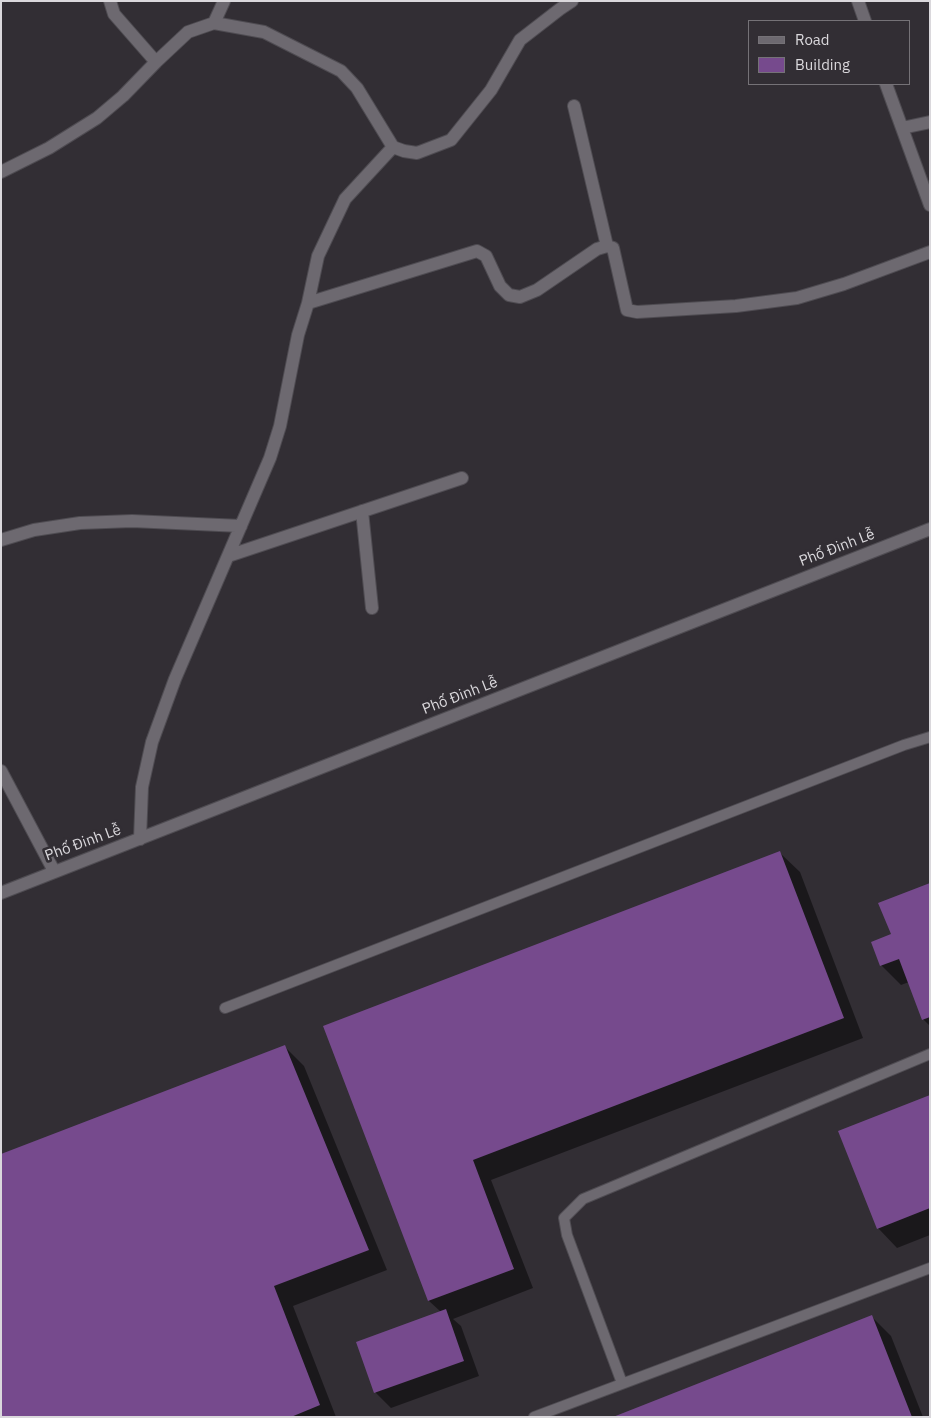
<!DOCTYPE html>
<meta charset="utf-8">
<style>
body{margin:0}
#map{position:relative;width:931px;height:1418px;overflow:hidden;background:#322e34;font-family:"IBM Plex Sans",sans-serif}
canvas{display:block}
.frame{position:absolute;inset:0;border:2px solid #dad8dc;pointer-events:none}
.legend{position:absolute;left:748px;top:20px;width:162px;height:65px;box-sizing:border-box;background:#322e34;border:1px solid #757277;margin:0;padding:6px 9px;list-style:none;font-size:15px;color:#dad8dc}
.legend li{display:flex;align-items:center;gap:10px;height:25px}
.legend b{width:25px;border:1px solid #757277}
</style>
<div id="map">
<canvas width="931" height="1418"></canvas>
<div class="frame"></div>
<ul class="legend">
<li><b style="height:6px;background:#6d6970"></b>Road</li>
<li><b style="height:14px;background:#764a8d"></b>Building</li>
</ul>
</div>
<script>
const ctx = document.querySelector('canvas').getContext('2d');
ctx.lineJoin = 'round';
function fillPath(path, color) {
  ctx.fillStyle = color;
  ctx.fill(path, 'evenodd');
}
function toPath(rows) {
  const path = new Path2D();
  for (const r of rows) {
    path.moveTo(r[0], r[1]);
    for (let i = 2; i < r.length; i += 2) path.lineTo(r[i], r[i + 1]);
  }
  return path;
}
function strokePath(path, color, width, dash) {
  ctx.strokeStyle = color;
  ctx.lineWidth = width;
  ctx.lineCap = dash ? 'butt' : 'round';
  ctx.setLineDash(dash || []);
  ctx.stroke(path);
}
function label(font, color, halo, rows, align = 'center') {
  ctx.font = font + ' "IBM Plex Sans",sans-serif';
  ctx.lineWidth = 5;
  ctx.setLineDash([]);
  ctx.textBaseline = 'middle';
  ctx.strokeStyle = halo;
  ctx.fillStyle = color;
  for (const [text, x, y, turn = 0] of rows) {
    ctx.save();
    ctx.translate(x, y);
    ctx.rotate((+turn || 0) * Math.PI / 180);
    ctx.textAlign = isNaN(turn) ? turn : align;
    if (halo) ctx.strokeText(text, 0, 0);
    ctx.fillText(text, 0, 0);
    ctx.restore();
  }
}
const shadow = toPath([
 [780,853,800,872,863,1038,491,1180,533,1288,453,1319,461,1326,479,1376,391,1408,376,1393,358,1343,441,1312,429,1301,325,1027],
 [930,885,930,1026,923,1019,909,982,901,985,881,965,892,935],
 [284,1046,304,1066,387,1270,293,1306,336,1417,1,1417],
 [930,1096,930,1235,897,1248,878,1228],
 [872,1317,891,1336,923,1417,617,1417]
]);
const building = toPath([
 [780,851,844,1018,473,1160,514,1269,428,1301,323,1026],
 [930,883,930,1017,922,1020,899,959,880,966,871,942,891,934,878,903],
 [285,1045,369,1250,274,1286,320,1405,291,1417,1,1417,1,1154],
 [930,1095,930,1208,877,1229,838,1131],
 [446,1309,464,1361,374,1393,356,1342],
 [872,1315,912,1417,613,1417]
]);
const service = toPath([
 [225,1008,904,745,930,737],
 [622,1383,567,1235,564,1218,583,1199,930,1054],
 [534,1417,930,1268]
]);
const minor = toPath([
 [110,1,114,14,156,62],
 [858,1,865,21],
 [214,23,224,1],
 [886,84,930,205],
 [574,106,607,246],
 [902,128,930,122],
 [1,172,49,148,97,118,123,96,156,62,188,32,214,23,264,32,341,71,357,88,393,147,404,151,417,153,451,140,491,90,520,40,560,9,572,1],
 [308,303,477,251,486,256,500,286,509,295,520,297,537,290,597,249,607,246,613,248,627,310,637,312,736,306,797,298,844,284,930,252],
 [362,511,372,608],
 [1,540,34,530,80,523,132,521,241,526],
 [228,556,462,478],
 [1,771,54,871],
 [140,839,142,787,152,742,175,679,270,458,280,426,298,335,308,303,318,256,345,199,393,147],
 [1,893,930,529]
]);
const streetNames = [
 ["Phố Đinh Lễ",837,548,-21],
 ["Phố Đinh Lễ",460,696,-21],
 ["Phố Đinh Lễ",83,843,-20]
];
fillPath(shadow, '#0007');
fillPath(building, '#764a8d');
strokePath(service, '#4f4c52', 12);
strokePath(minor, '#4f4c52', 14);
strokePath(service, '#6d6970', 10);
strokePath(minor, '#6d6970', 12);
label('15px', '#dad8dc', '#322e34', streetNames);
</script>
